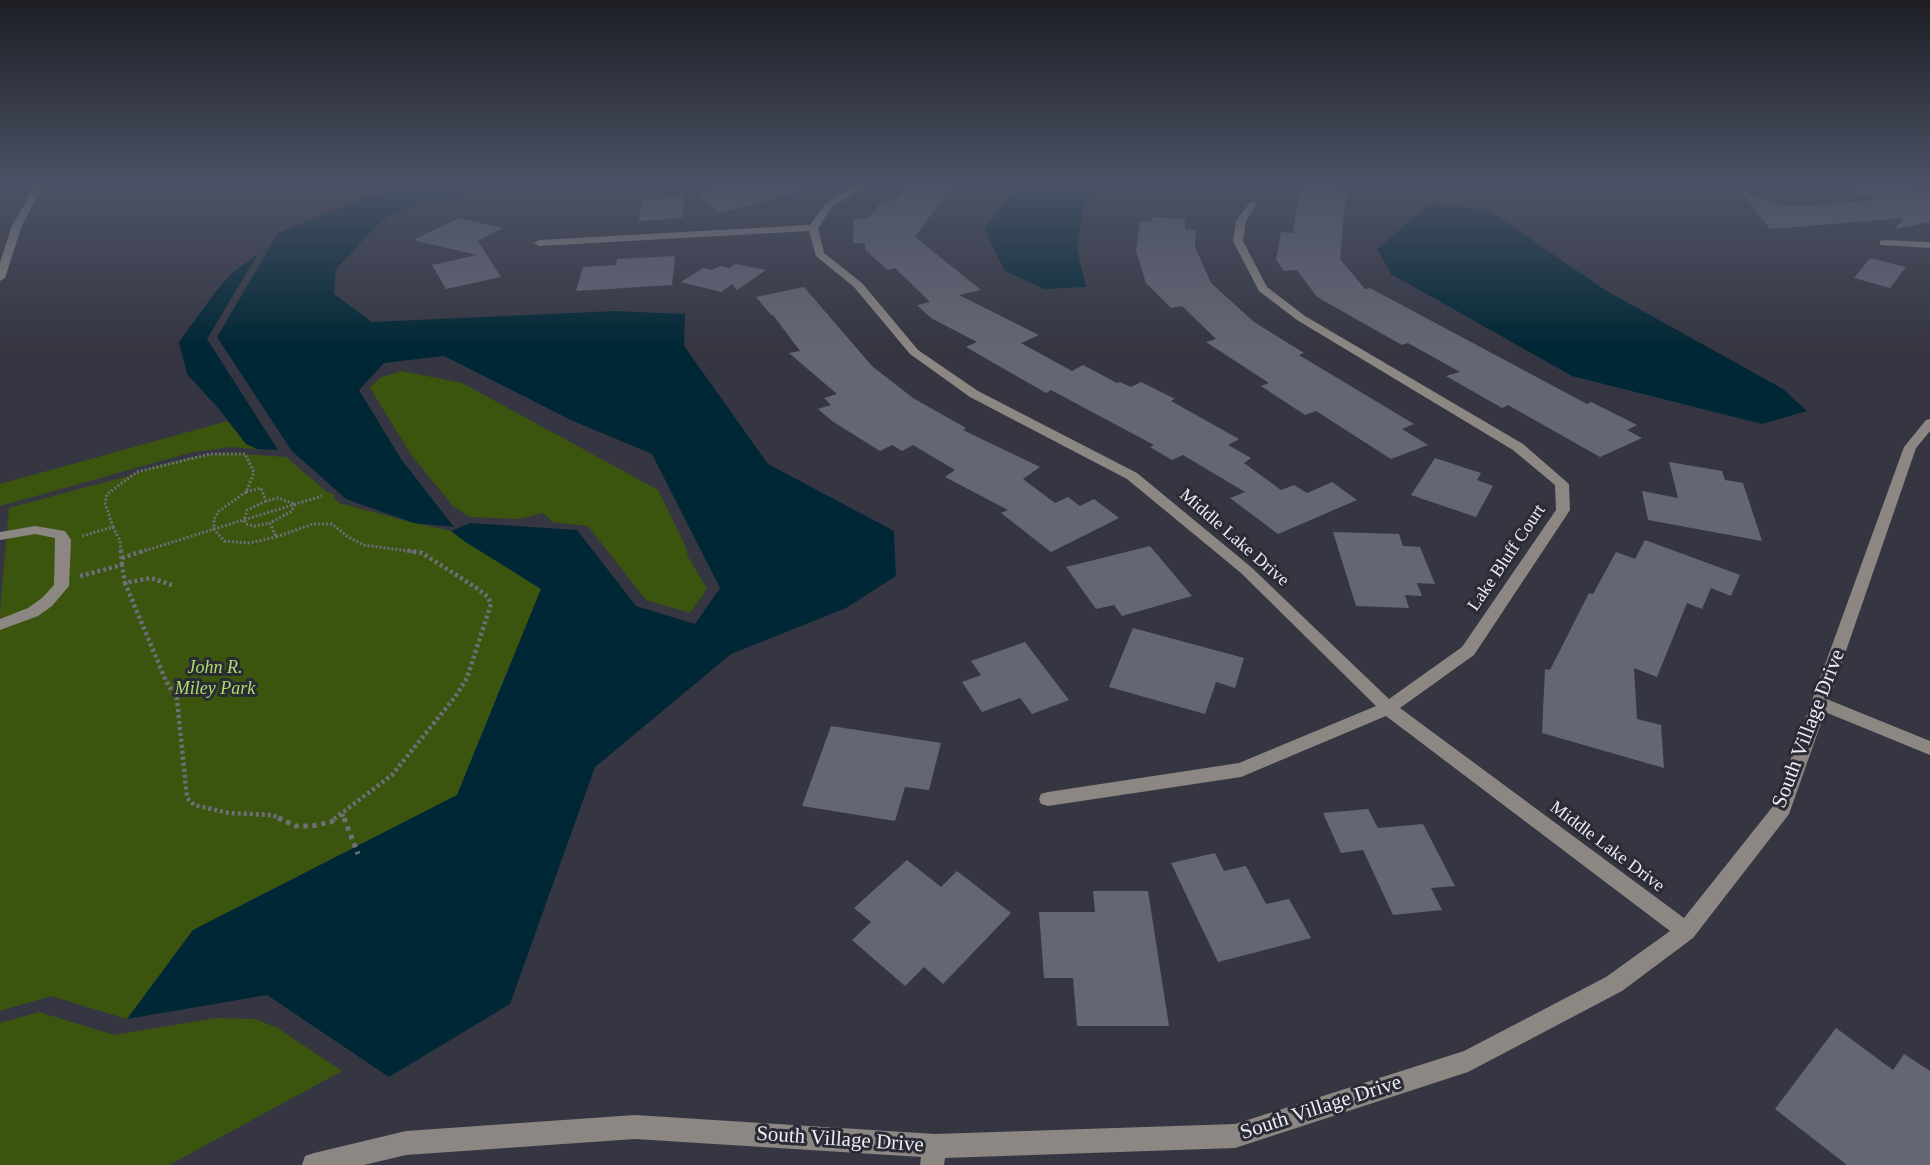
<!DOCTYPE html>
<style>
body{margin:0}
canvas{display:block;background:#353641}
</style>
<canvas width="1930" height="1165"></canvas>
<script>
const ctx = document.querySelector('canvas').getContext('2d');
ctx.lineJoin = 'round';
function fillPath(path, color) {
  ctx.fillStyle = color;
  ctx.fill(path, 'evenodd');
}
function toPath(rows) {
  const path = new Path2D();
  for (const r of rows) {
    path.moveTo(r[0], r[1]);
    for (let i = 2; i < r.length; i += 2) path.lineTo(r[i], r[i + 1]);
  }
  return path;
}
function strokePath(path, color, width, dash) {
  ctx.strokeStyle = color;
  ctx.lineWidth = width;
  ctx.lineCap = dash ? 'butt' : 'round';
  ctx.setLineDash(dash || []);
  ctx.stroke(path);
}
function label(font, color, halo, rows, align = 'center') {
  ctx.font = font + ' Georgia,serif';
  ctx.lineWidth = 6;
  ctx.setLineDash([]);
  ctx.textBaseline = 'middle';
  ctx.strokeStyle = halo;
  ctx.fillStyle = color;
  for (const [text, x, y, turn = 0] of rows) {
    ctx.save();
    ctx.translate(x, y);
    ctx.rotate((+turn || 0) * Math.PI / 180);
    ctx.textAlign = isNaN(turn) ? turn : align;
    if (halo) ctx.strokeText(text, 0, 0);
    ctx.fillText(text, 0, 0);
    ctx.restore();
  }
}
const green = toPath([
 [401,371,462,383,658,490,685,545,688,557,707,589,690,613,646,600,588,526,553,522,543,513,518,519,470,517,453,506,412,456,370,388,380,378],
 [228,421,246,444,257,449,231,447,193,452,0,506,0,484],
 [226,453,286,457,327,492,335,495,333,497,339,503,414,523,451,531,541,589,457,795,193,930,127,1019,51,996,0,1011,0,613,9,508,128,476,153,467,193,457],
 [39,1012,114,1035,217,1018,254,1019,276,1027,342,1071,169,1165,0,1165,0,1023]
]);
const water = toPath([
 [406,185,543,185,494,189,419,203,382,220,336,269,334,294,372,322,615,311,685,314,684,346,768,464,894,531,896,576,846,608,731,654,595,767,510,1004,389,1077,267,995,127,1019,193,930,457,795,541,589,464,541,451,531,470,523,577,530,636,606,695,624,720,588,652,454,571,420,444,356,384,363,359,390,401,459,454,527,414,523,346,499,291,450,217,337,278,233,369,196],
 [1017,185,1104,185,1085,199,1077,249,1086,287,1044,289,1005,271,984,230],
 [1430,204,1488,210,1605,290,1783,389,1807,411,1762,424,1572,376,1391,274,1377,249],
 [258,254,207,339,278,450,257,449,246,444,218,408,187,374,179,342,216,291,232,273]
]);
const building = toPath([
 [735,185,801,185,802,191,718,213,696,193],
 [910,185,953,185,915,237,981,290,959,295,1039,335,1021,343,1072,371,1083,365,1117,383,1120,382,1131,387,1141,382,1175,399,1171,401,1239,439,1228,445,1251,458,1244,463,1281,490,1294,485,1307,493,1332,482,1357,500,1278,534,1230,498,1245,492,1183,455,1172,460,1150,447,1154,445,1051,390,1046,393,966,347,977,342,931,318,917,305,930,302,895,268,888,270,865,250,865,243,853,243,854,219,867,219,883,200,894,201],
 [1316,185,1332,185,1346,193,1340,259,1365,289,1370,288,1587,404,1591,402,1637,425,1627,430,1642,438,1600,457,1508,405,1502,408,1446,376,1460,372,1408,343,1402,345,1317,297,1297,270,1284,271,1276,260,1281,232,1293,233,1300,188],
 [1840,185,1901,185,1923,194,1930,186,1930,222,1895,229,1904,218,1770,229,1742,192,1789,207,1875,200],
 [684,196,682,218,639,221,642,200],
 [1152,217,1185,219,1185,229,1196,230,1195,247,1211,283,1254,322,1304,353,1299,355,1414,424,1402,429,1428,445,1391,459,1316,411,1305,415,1261,386,1269,383,1206,342,1216,339,1182,306,1171,308,1146,283,1136,251,1140,221,1151,222],
 [459,218,503,228,478,241,501,277,446,289,432,265,477,255,413,240],
 [675,256,672,285,576,291,583,267,616,265,617,259],
 [1870,258,1906,267,1890,288,1854,278],
 [736,264,766,270,737,290,732,284,721,292,681,282,703,268,712,270,720,266,729,268],
 [804,287,872,366,913,398,966,428,963,430,1040,467,1023,479,1055,503,1068,497,1080,506,1094,499,1119,518,1051,552,1001,513,1008,510,945,477,955,470,913,445,902,451,892,445,880,451,832,421,818,409,831,405,824,398,837,394,789,353,800,351,773,315,771,315,756,297],
 [1435,458,1481,473,1477,480,1493,486,1476,517,1411,495],
 [1669,462,1722,471,1725,480,1743,483,1762,541,1648,520,1642,491,1678,498],
 [1333,532,1399,534,1403,546,1420,547,1435,584,1417,583,1422,596,1405,595,1409,608,1356,606],
 [1645,540,1740,575,1731,596,1711,588,1702,609,1687,603,1657,677,1634,668,1637,719,1661,725,1664,768,1542,733,1545,669,1550,670,1589,593,1593,594,1616,552,1635,559],
 [1150,546,1192,596,1122,616,1114,605,1096,609,1066,567],
 [1133,628,1244,658,1235,688,1216,682,1205,714,1109,687],
 [1025,642,1069,700,1032,714,1020,698,982,712,962,682,981,675,971,661],
 [831,726,941,743,929,790,905,787,895,821,802,806],
 [1368,809,1378,828,1423,824,1455,886,1431,888,1442,910,1393,915,1363,850,1341,853,1323,813],
 [1215,853,1224,871,1246,866,1266,904,1289,899,1311,938,1218,962,1171,863],
 [907,860,941,887,957,871,1011,913,943,984,924,967,905,986,852,940,871,922,854,908],
 [1093,891,1148,891,1169,1026,1077,1026,1073,978,1044,978,1039,912,1095,912],
 [1836,1028,1893,1070,1904,1054,1930,1071,1930,1165,1847,1165,1775,1109]
]);
const pathFar2 = toPath([
 [246,492,219,511,214,519,214,529,322,496],
 [266,501,247,510,244,520,246,524,254,526,270,523],
 [113,527,120,541,121,552],
 [82,536,113,527,105,503,107,494,137,472,210,454,245,454,254,472,246,492,261,488,266,501,278,498,295,504,292,511,270,523,276,537,313,524,332,524,348,537,364,545,415,552],
 [141,552,214,529,224,541,249,543,276,537]
]);
const pathFar1 = toPath([
 [121,550,122,565],
 [122,558,146,550],
 [80,576,122,565,125,583],
 [172,585,151,578,125,583,166,681,177,699,187,798,194,805,229,813,272,815,282,819],
 [342,814,344,819],
 [334,819,392,775,455,697,467,678,491,604,488,597,478,589,422,553,404,550]
]);
const path = toPath([
 [278,818,296,826,312,826,331,822,336,818],
 [344,818,358,854]
]);
const minor = toPath([
 [35,185,43,185,21,228,5,278,0,281,0,263,11,228,35,185],
 [856,185,867,185,831,208,818,228,824,253,862,283,918,350,978,391,1137,473,1251,567,1389,699,1462,647,1556,510,1555,485,1513,450,1297,320,1259,291,1233,241,1236,221,1250,202,1256,202,1257,204,1246,221,1243,241,1267,287,1305,316,1523,444,1569,484,1570,510,1474,655,1400,708,1684,918,1774,805,1904,447,1926,420,1930,419,1930,431,1916,448,1829,700,1930,741,1930,755,1825,712,1789,814,1693,938,1622,991,1468,1072,1235,1148,945,1158,944,1165,920,1165,921,1157,635,1139,406,1155,364,1165,302,1165,305,1156,314,1153,406,1131,635,1115,935,1134,1235,1124,1464,1051,1606,977,1670,931,1386,716,1241,777,1048,806,1041,804,1039,799,1041,794,1048,792,1239,763,1376,706,1241,573,1127,479,970,397,910,354,854,287,816,256,809,231,539,246,534,243,539,240,810,225,825,204,856,185],
 [1883,240,1930,242,1930,248,1880,245,1880,241,1883,240],
 [35,526,65,531,71,540,69,586,52,606,38,616,0,630,0,619,28,608,42,598,54,585,55,538,35,534,0,540,0,532,35,526]
]);
const streetNames = [
 ["Middle Lake Drive",1234,538,41],
 ["Lake Bluff Court",1507,558,-56],
 ["Middle Lake Drive",1607,847,37]
];
const parkNames = [
 ["John R.",215,668],
 ["Miley Park",215,689]
];
const nearStreetnames = [
 ["South Village Drive",1809,729,-69],
 ["South Village Drive",1321,1108,-18],
 ["South Village Drive",840,1140,4]
];
fillPath(green, '#3b550e');
fillPath(water, '#002735');
fillPath(building, '#656673');
strokePath(pathFar2, '#6d6e78', 3, [2, 2]);
strokePath(pathFar1, '#6d6e78', 4.5, [3, 3]);
strokePath(path, '#6d6e78', 5, [4.5, 4.5]);
fillPath(minor, '#8d8783');
const sky = ctx.createLinearGradient(0, 0, 0, 348);
sky.addColorStop(0, '#1d1e24');
sky.addColorStop(0.53, '#4b5265');
sky.addColorStop(1, '#4b526500');
ctx.fillStyle = sky;
ctx.fillRect(0, 0, 1930, 348);
label('18px', '#ececf4', '#2b2b36', streetNames);
label('italic 18px', '#addd69', '#2b2b36', parkNames);
label('21px', '#ececf4', '#2b2b36', nearStreetnames);
</script>
